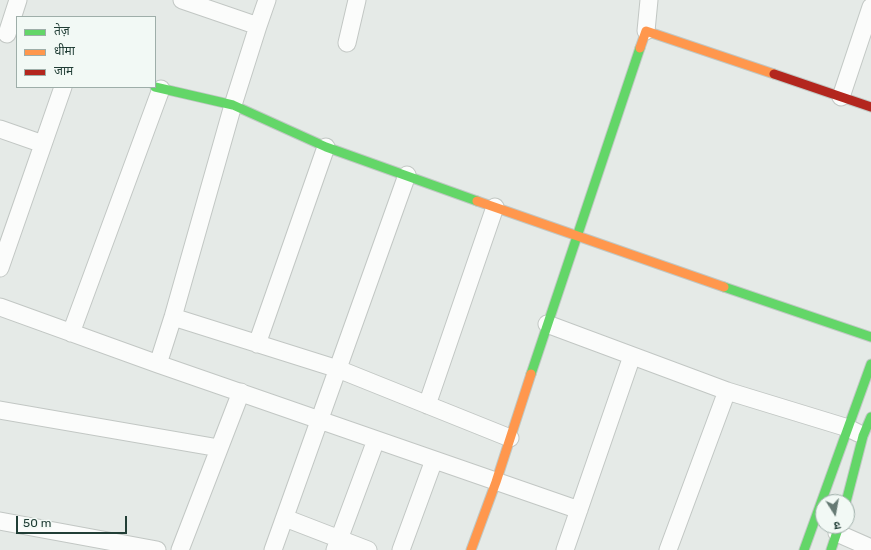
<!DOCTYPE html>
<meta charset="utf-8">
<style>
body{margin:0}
#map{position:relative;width:871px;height:550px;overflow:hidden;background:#e5eae7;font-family:Rubik,"Noto Sans Devanagari",sans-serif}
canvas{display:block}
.legend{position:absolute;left:16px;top:16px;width:140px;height:72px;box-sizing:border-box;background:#f2f9f5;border:1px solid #9eaea9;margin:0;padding:5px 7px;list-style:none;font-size:12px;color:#213e36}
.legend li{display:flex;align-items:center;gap:8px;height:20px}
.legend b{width:20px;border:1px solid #9eaea9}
.north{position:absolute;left:815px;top:494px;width:40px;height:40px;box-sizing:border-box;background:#f2f9f5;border:1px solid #9eaea9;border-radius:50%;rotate:169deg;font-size:11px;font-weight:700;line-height:16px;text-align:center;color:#213e36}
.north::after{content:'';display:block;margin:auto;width:14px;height:18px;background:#667a74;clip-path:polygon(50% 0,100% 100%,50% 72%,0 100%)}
.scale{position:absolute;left:16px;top:516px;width:111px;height:18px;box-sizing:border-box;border:2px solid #213e36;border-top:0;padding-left:5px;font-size:12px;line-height:14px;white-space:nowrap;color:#213e36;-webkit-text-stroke:3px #f2f9f5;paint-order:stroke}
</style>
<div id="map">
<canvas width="871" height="550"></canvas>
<ul class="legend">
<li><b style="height:5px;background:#63d668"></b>तेज़</li>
<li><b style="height:5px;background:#ff974d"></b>धीमा</li>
<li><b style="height:5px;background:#b3261e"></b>जाम</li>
</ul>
<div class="north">उ</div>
<div class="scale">50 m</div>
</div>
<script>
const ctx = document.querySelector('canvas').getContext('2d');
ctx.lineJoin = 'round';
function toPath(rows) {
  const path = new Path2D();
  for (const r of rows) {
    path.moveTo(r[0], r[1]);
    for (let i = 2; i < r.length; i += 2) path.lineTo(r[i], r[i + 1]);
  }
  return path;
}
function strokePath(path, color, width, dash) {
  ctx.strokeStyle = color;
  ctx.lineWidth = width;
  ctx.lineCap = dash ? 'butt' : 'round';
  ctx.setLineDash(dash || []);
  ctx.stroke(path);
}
const street = toPath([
 [258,26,267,0],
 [646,31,649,0],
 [7,34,18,0],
 [347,43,357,0],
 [841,97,871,7],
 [0,129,43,144],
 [0,268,63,87],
 [0,307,158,364,579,510],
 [173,317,338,369,510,438],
 [547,324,727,391,848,428,858,433],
 [71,333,161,89],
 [257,344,326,147],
 [158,364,173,317,233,105,258,26,182,0],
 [427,405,495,207],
 [0,410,219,448],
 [285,518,368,550],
 [0,521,157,550],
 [837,533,871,548],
 [180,550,241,392],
 [273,550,407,175],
 [335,550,376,440],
 [401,550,434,460],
 [565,550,632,356],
 [668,550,727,391]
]);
const fast = toPath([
 [155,87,233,105,326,147,477,201],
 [724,287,871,337],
 [531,374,640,48],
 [846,502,863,436,871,417],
 [804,550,871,364],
 [831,550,839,526]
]);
const slow = toPath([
 [640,48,646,31,774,74],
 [477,201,724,287],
 [471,550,496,482,531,374]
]);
const jam = toPath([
 [774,74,871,107]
]);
strokePath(street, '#c2c7c4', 19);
strokePath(fast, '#c0c8c4', 11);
strokePath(slow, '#c0c8c4', 11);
strokePath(jam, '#c0c8c4', 11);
strokePath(street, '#fbfcfb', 17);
strokePath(fast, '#63d668', 9);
strokePath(slow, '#ff974d', 9);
strokePath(jam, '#b3261e', 9);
</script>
